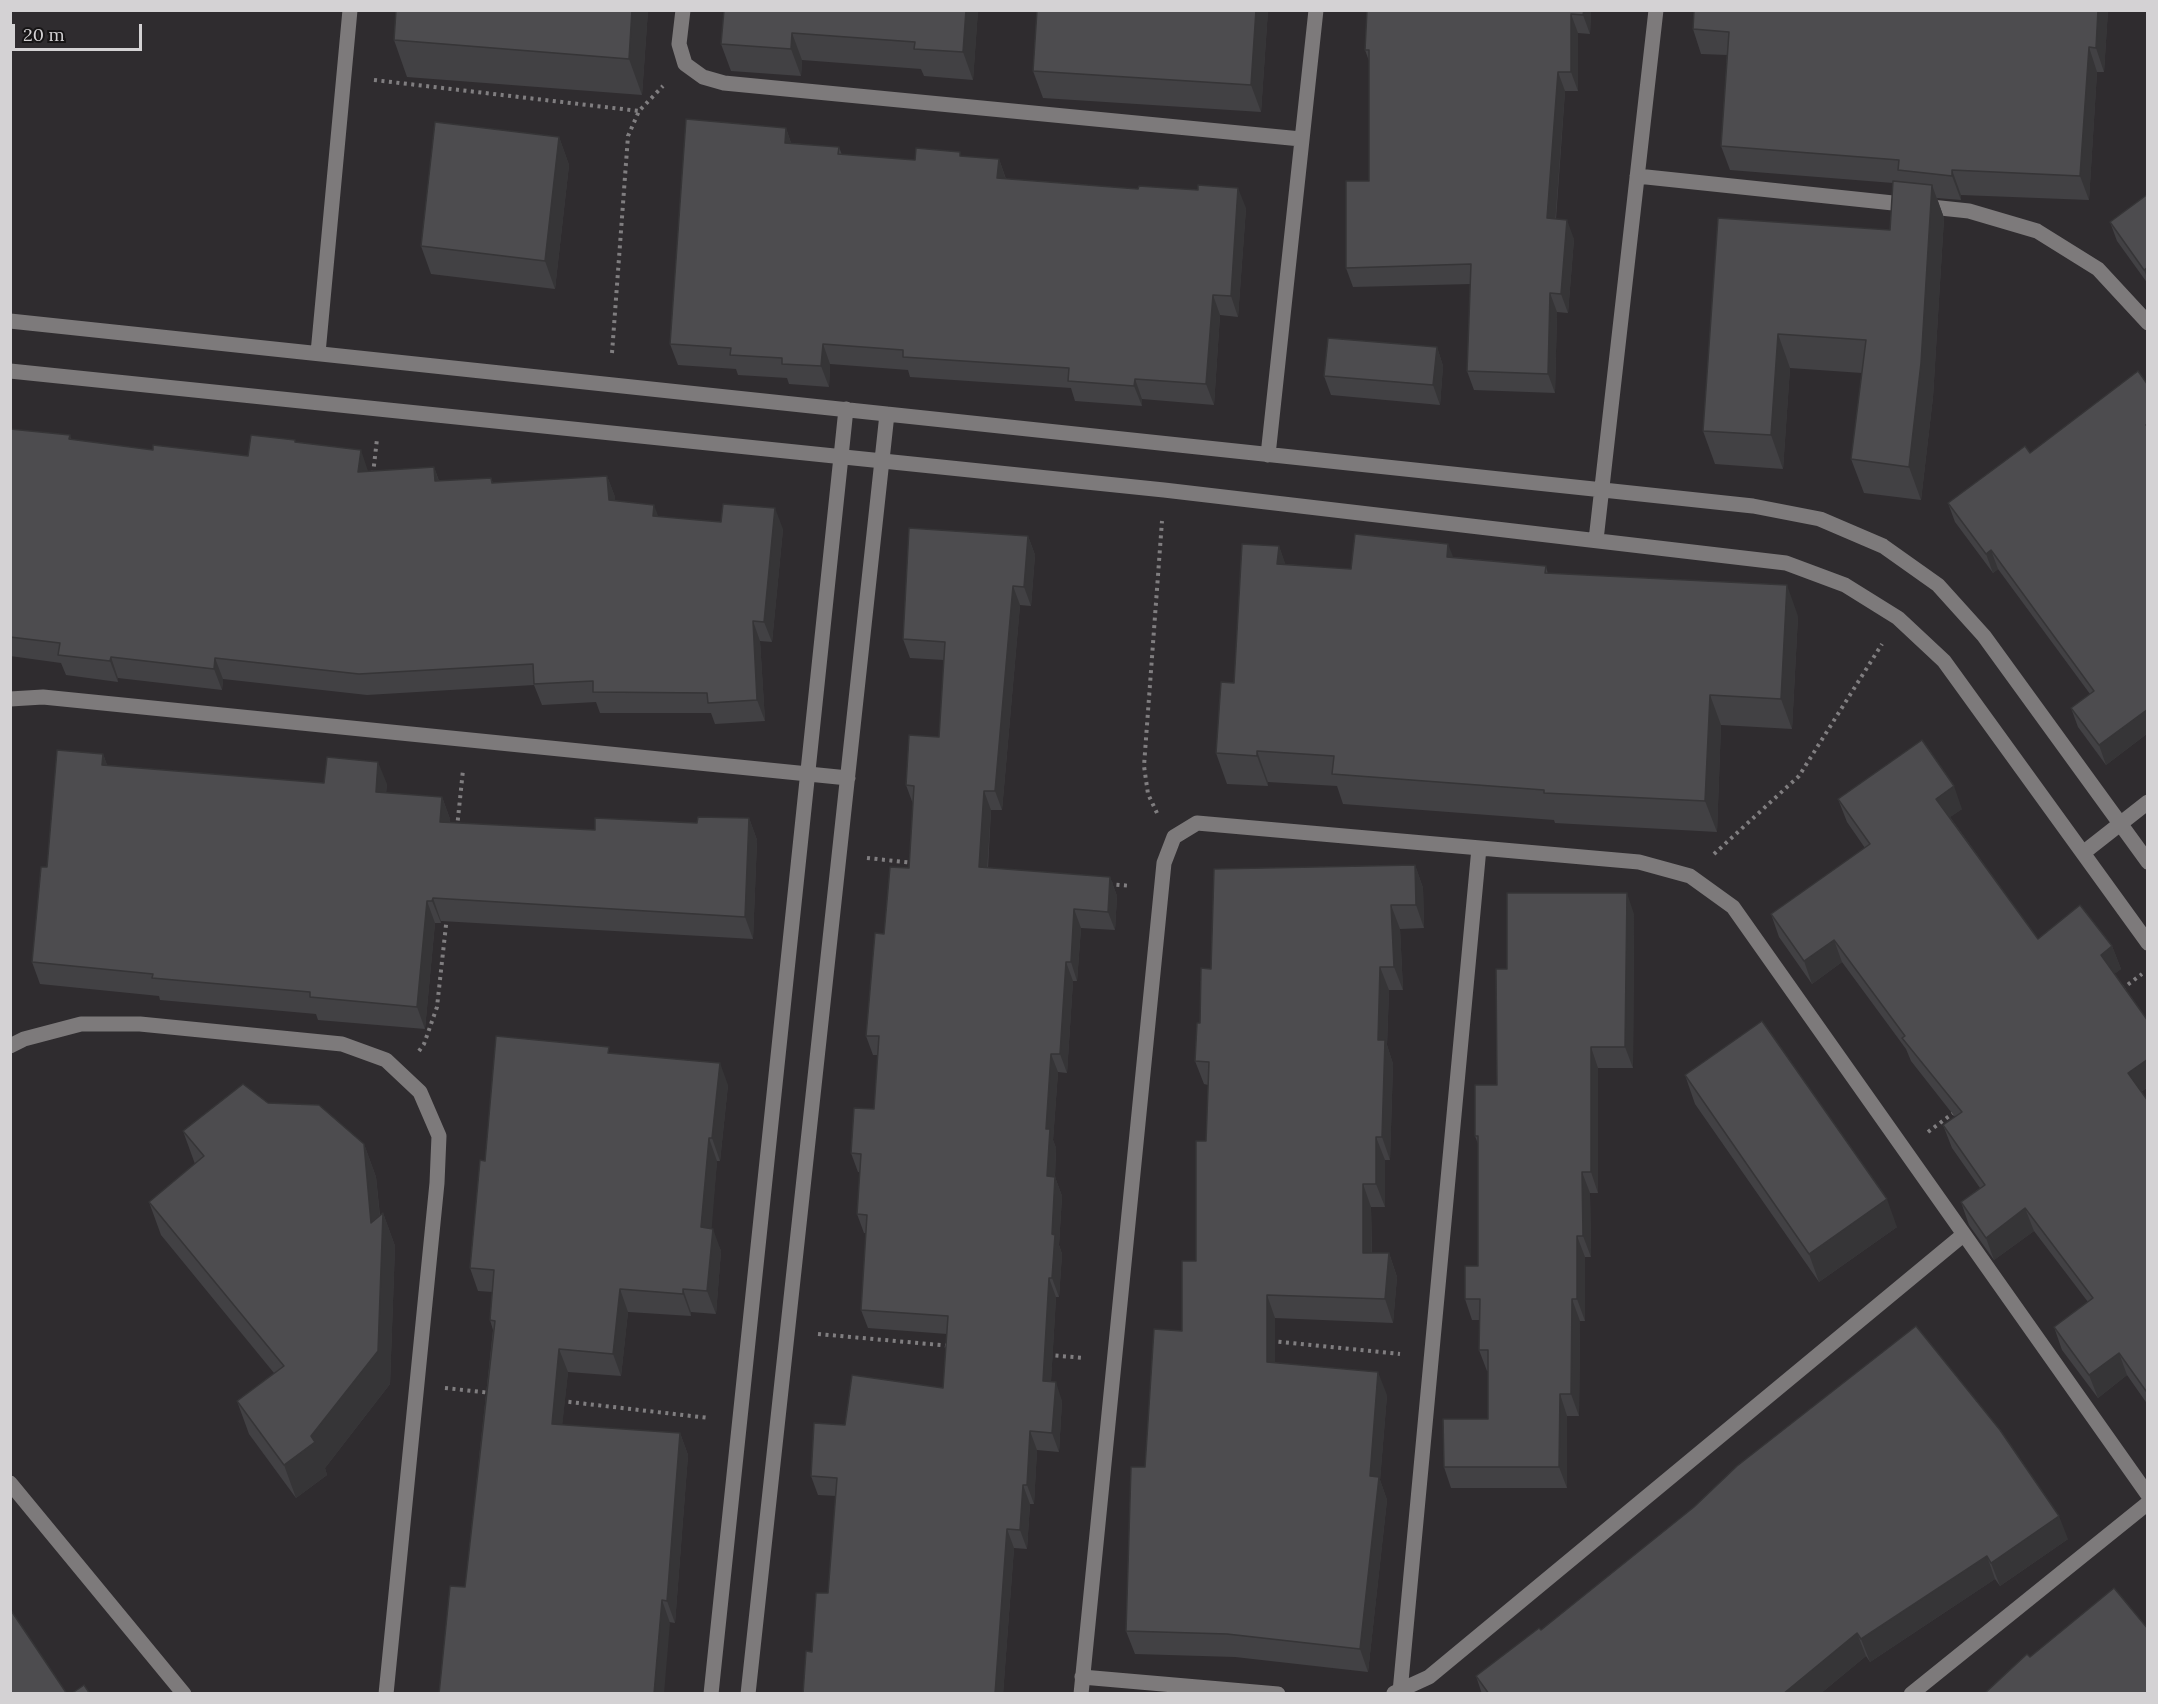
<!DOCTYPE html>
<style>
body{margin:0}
#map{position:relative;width:2158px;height:1704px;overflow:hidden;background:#2f2c2f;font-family:Lora,serif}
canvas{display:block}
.frame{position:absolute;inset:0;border:12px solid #d4d2d4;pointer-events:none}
.scale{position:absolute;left:12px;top:24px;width:130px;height:27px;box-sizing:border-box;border:3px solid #d4d2d4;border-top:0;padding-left:8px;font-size:18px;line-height:21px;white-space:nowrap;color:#d4d2d4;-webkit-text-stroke:4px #171516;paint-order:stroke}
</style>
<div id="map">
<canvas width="2158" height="1704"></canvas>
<div class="frame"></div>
<div class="scale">20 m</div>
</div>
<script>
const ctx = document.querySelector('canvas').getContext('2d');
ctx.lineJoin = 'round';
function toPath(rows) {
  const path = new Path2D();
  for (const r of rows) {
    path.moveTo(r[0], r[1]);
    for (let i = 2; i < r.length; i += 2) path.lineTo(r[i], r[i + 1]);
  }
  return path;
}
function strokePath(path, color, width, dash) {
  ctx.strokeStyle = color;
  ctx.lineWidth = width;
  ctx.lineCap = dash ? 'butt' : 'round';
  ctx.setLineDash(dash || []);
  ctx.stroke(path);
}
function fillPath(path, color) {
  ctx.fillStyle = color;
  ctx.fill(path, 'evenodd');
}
const path = toPath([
 [374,80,639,111],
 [612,353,628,136,639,111,663,86],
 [373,474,377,439],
 [1157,813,1148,794,1144,766,1162,521],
 [457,828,463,770],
 [1714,854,1799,776,1882,644],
 [867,858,914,863],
 [1109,884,1131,886],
 [2122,989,2142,974],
 [419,1051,424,1044,437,1007,447,916],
 [1928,1132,1956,1111],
 [818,1334,951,1346],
 [1271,1341,1400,1354],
 [1048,1355,1085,1358],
 [445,1388,491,1393],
 [561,1401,709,1418]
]);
const minor = toPath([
 [683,10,679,44,685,64,703,77,724,83,1301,139],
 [1637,176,1969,211,2037,231,2098,269,2148,323],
 [10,321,1603,490,1753,506,1820,519,1883,546,1938,585,1984,636,2148,862],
 [318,353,350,10],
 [10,371,1164,490,1786,563,1845,585,1898,618,1944,661,2148,943],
 [1268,455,1316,10],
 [1596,540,1656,10],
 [10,699,43,697,848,778],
 [2083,853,2148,802],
 [10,1046,24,1039,81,1024,140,1024,342,1044,386,1060,420,1092,439,1136,437,1183,386,1694],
 [10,1483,184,1694],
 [1082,1677,1278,1694],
 [1400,1692,1479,848],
 [1394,1693,1429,1677,1963,1235],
 [711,1694,846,409],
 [748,1694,887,414],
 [1081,1694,1164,863,1174,837,1197,823,1639,862,1690,876,1733,907,2148,1495],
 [1911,1694,2148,1503]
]);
const wall = toPath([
 [648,10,642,95,407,77,394,40],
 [724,10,978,10,973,80,924,76,921,69,802,60,801,76,731,71,721,44],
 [1268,10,1261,112,1043,98,1033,71],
 [1591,10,1590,34,1578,33,1578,91,1565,91,1556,219,1574,239,1568,313,1557,312,1555,393,1474,390,1467,371,1471,284,1353,287,1346,268,1369,181,1369,61,1365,50],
 [2108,10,2104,72,2097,72,2089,200,1961,195,1961,200,1937,198,1944,218,1933,397,1921,500,1864,493,1851,459,1862,373,1790,368,1783,469,1715,464,1703,431,1718,218,1890,230,1893,183,1730,170,1721,146,1727,55,1701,54,1693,29],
 [786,128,791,143,839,147,842,155,915,160,962,156,999,159,1006,179,1246,208,1238,317,1220,315,1214,405,1142,399,1142,406,1075,401,1071,388,910,377,908,370,830,364,829,387,789,384,787,378,738,375,736,369,678,365,670,344],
 [559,137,569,165,555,289,431,274,421,246],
 [2148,194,2148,284,2117,241,2110,222],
 [1437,347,1443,366,1440,405,1331,395,1324,376],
 [2148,385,2148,733,2106,765,2078,727,2071,708,2090,694,1998,569,1993,573,1955,522,1948,503,2030,453],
 [10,429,70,435,71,440,153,450,248,456,296,443,368,471,434,467,439,481,491,478,493,483,607,476,615,497,615,500,658,516,783,529,772,642,760,641,765,721,715,724,711,713,600,713,596,702,542,705,534,685,367,695,223,679,222,690,118,678,118,682,66,675,61,663,10,656],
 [1028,536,1035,555,1031,606,1020,605,1002,810,991,810,988,868,1110,877,1117,896,1115,930,1081,928,1077,981,1073,981,1067,1073,1058,1072,1053,1140,1056,1148,1055,1177,1062,1196,1059,1245,1062,1254,1059,1297,1056,1297,1051,1381,1062,1401,1059,1452,1037,1450,1034,1504,1030,1504,1027,1549,1014,1548,1003,1694,803,1694,812,1652,828,1593,836,1496,818,1495,811,1476,845,1425,943,1388,947,1334,868,1328,861,1310,866,1233,864,1233,857,1214,860,1172,858,1172,851,1153,874,1109,878,1055,873,1055,866,1036,884,934,909,868,913,804,906,785,939,737,944,660,910,658,903,639],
 [1279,546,1285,564,1351,569,1453,557,1546,566,1548,574,1798,616,1792,729,1721,725,1717,832,1555,823,1554,820,1343,804,1337,786,1268,782,1268,786,1227,784,1216,753,1234,683],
 [103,754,107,765,324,783,387,784,386,793,442,797,450,819,450,823,595,830,697,823,749,818,757,840,753,939,441,921,441,923,435,923,425,1029,318,1020,316,1014,160,1000,159,996,40,984,32,962],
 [1838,799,1962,809,1950,817,2038,939,2112,946,2121,969,2114,974,2148,1021,2148,1087,2141,1092,2148,1101,2148,1405,2127,1375,2098,1398,2062,1350,2054,1327,2088,1302,2034,1231,1994,1260,1969,1225,1961,1202,1980,1188,1952,1148,1943,1125,1955,1117,1911,1061,1906,1049,1842,962,1812,984,1779,937,1771,914,1865,848,1847,822],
 [1415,865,1423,888,1424,928,1400,929,1403,990,1389,990,1387,1045,1393,1064,1390,1160,1385,1160,1385,1207,1371,1207,1372,1253,1389,1253,1397,1277,1393,1323,1275,1318,1275,1363,1387,1395,1380,1480,1387,1500,1368,1672,1235,1657,1135,1654,1126,1631,1145,1467,1182,1331,1196,1261,1206,1141,1208,1085,1204,1084,1195,1061,1200,1023,1211,969],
 [1634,914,1633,1068,1598,1068,1598,1193,1590,1193,1591,1257,1585,1257,1585,1321,1580,1321,1579,1416,1567,1416,1567,1488,1451,1488,1444,1467,1488,1419,1488,1371,1487,1371,1479,1350,1479,1320,1472,1320,1465,1299,1478,1266,1478,1144,1475,1136,1497,1085,1507,969],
 [611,1053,728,1085,720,1161,717,1161,711,1228,721,1251,716,1314,691,1312,691,1316,628,1312,621,1376,568,1372,562,1425,680,1433,688,1455,675,1623,465,1587,493,1330,490,1320,493,1292,478,1291,470,1268,485,1161],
 [1685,1075,1897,1227,1819,1282,1695,1104],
 [268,1103,364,1144,376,1177,380,1216,383,1213,395,1246,390,1384,325,1468,327,1475,296,1498,249,1434,237,1401,274,1373,161,1235,149,1202,195,1164,183,1131],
 [2068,1539,2000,1586,1995,1579,1870,1662,1866,1656,1820,1694,1482,1694,1476,1676,1541,1630]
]);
const shadedWall = toPath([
 [632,10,648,10,642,95,629,59],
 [966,10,978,10,973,80,963,52],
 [1256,10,1268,10,1261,112,1251,85],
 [1584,10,1591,10,1590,34,1583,15],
 [2098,10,2108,10,2104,72,2096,48],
 [1571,14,1578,33,1578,91,1571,72],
 [792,33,802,60,801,76,791,49],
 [2089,47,2097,72,2089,200,2080,176],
 [1558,72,1565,91,1554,237,1547,218],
 [786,128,793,149,785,143],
 [559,137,569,165,555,289,545,261],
 [999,159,1006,180,997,178],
 [1952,170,1961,195,1961,200,1952,176],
 [1932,185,1944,218,1933,397,1921,500,1909,467],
 [1238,188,1246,208,1238,317,1231,296],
 [1567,220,1574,239,1568,313,1561,294],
 [2148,267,2148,280,2144,270],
 [1550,293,1557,312,1555,393,1548,374],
 [1213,295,1220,315,1214,405,1206,384],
 [1778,334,1790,368,1783,469,1771,435],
 [823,344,830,364,829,387,821,366],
 [1437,347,1443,366,1440,405,1433,385],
 [1135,379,1142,399,1142,406,1134,386],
 [361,450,368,471,358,472],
 [434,467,441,488,435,481],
 [607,476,615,497,616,520,609,500],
 [654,505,662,526,653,516],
 [775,508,783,529,772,642,764,622],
 [1028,536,1035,555,1031,606,1024,587],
 [1448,544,1460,574,1447,557],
 [1279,546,1290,577,1277,564],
 [1991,550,1998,569,1993,573,1986,554],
 [1787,585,1798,616,1792,729,1781,699],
 [1013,586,1020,605,1002,810,995,791],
 [753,621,760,641,765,721,757,700],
 [111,657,118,678,118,682,110,661],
 [215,658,223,679,222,690,214,669],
 [1710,695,1721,725,1717,832,1705,801],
 [2148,709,2148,733,2106,765,2099,745],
 [1257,751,1268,782,1268,786,1257,756],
 [103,754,111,776,102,765],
 [378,762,387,784,384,814,376,792],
 [1954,786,1962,809,1944,821,1936,799],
 [984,791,991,810,986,886,979,867],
 [442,797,450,819,448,844,440,822],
 [749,818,757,840,753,939,745,917],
 [1415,865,1423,888,1424,928,1416,905],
 [1110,877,1117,896,1115,930,1108,912],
 [1627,893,1634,914,1633,1068,1625,1047],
 [433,898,441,921,441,923,432,901],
 [427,901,435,923,425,1029,417,1007],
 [1391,905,1400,929,1403,990,1394,967],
 [1074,909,1081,928,1077,981,1071,962],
 [1834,940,1842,962,1812,984,1804,961],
 [2112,946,2121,969,2109,978,2101,955],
 [1066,962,1073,981,1067,1073,1060,1054],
 [1380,967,1389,990,1387,1045,1393,1064,1390,1160,1382,1137,1378,1040],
 [1591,1047,1598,1068,1598,1193,1591,1172],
 [1051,1054,1058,1072,1053,1140,1056,1148,1054,1195,1047,1176,1046,1129],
 [2148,1059,2148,1087,2136,1095,2128,1073],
 [720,1063,728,1085,720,1161,712,1138],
 [1376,1137,1385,1160,1385,1207,1376,1184],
 [709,1138,717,1161,710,1250,701,1227],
 [364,1144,376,1177,382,1240,383,1213,395,1246,390,1384,325,1468,327,1475,296,1498,284,1465,311,1436,371,1223],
 [1582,1172,1590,1193,1591,1257,1583,1236],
 [1055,1177,1062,1196,1059,1245,1062,1254,1059,1297,1052,1278,1052,1234],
 [1363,1184,1371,1207,1372,1276,1363,1253],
 [1887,1199,1897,1227,1819,1282,1809,1254],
 [2025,1208,2034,1231,1994,1260,1986,1238],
 [713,1229,721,1251,716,1314,707,1291],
 [1577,1236,1585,1257,1585,1321,1577,1299],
 [1389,1253,1397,1277,1393,1323,1385,1299],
 [1049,1278,1056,1297,1050,1400,1043,1381],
 [620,1289,628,1312,621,1376,613,1354],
 [683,1289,691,1312,691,1316,683,1294],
 [1267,1295,1275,1318,1275,1385,1267,1362],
 [1572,1299,1580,1321,1579,1416,1571,1394],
 [559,1349,568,1372,560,1446,552,1424],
 [2119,1353,2127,1375,2098,1398,2089,1375],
 [1378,1372,1387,1395,1380,1480,1387,1500,1368,1672,1360,1649,1370,1476],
 [1056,1382,1062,1401,1059,1452,1052,1433],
 [1560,1394,1567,1416,1567,1488,1559,1467],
 [1030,1431,1037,1450,1034,1504,1027,1485],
 [680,1433,688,1455,675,1623,667,1601],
 [1023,1485,1030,1504,1027,1549,1020,1530],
 [2059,1516,2068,1539,2000,1586,1991,1563],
 [1007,1529,1014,1548,1003,1694,995,1694],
 [1987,1556,1995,1579,1870,1662,1861,1639],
 [662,1600,670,1623,664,1694,654,1694],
 [1857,1633,1866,1656,1820,1694,1783,1694]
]);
const building = toPath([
 [396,10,632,10,629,59,394,40,396,10],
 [724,10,966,10,963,52,914,49,915,42,792,33,791,49,721,44,724,10],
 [1037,10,1256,10,1251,85,1033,71,1037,10],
 [1367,10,1584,10,1583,15,1571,14,1571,72,1558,72,1547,218,1567,220,1561,294,1550,293,1548,374,1467,371,1471,264,1346,268,1346,181,1369,181,1369,50,1365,50,1367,10],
 [1694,10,2098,10,2096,48,2089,47,2080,176,1952,170,1952,176,1898,170,1899,160,1721,146,1729,32,1693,29,1694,10],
 [686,119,786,128,785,143,839,147,838,154,915,160,916,148,960,152,960,156,999,159,997,178,1138,189,1139,186,1198,190,1198,185,1238,188,1231,296,1213,295,1206,384,1135,379,1134,386,1068,381,1069,368,903,357,903,350,823,344,821,366,782,364,782,358,730,355,731,348,670,344,686,119],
 [435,122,559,137,545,261,421,246,435,122],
 [1893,181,1932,185,1921,363,1909,467,1851,459,1866,340,1778,334,1771,435,1703,431,1718,218,1890,230,1893,181],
 [2148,194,2148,267,2144,270,2110,222,2148,194],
 [1328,338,1437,347,1433,385,1324,376,1328,338],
 [2138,371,2148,385,2148,424,2146,425,2148,427,2148,709,2099,745,2071,708,2094,691,1991,550,1986,554,1948,503,2025,446,2030,453,2138,371],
 [10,429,70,435,69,439,153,450,153,445,248,456,251,435,295,440,295,442,361,450,358,472,434,467,435,481,491,478,492,483,607,476,609,500,654,505,653,516,721,522,723,504,775,508,764,622,753,621,757,700,708,703,707,693,593,692,593,681,534,684,533,664,359,674,215,658,214,669,111,657,110,661,58,655,60,643,10,637,10,429],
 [909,528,1028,536,1024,587,1013,586,995,791,984,791,979,867,1110,877,1108,912,1074,909,1071,962,1066,962,1060,1054,1051,1054,1046,1129,1050,1129,1047,1176,1055,1177,1052,1234,1055,1235,1052,1278,1049,1278,1043,1381,1056,1382,1052,1433,1030,1431,1027,1485,1023,1485,1020,1530,1007,1529,995,1694,803,1694,806,1651,812,1652,816,1593,828,1593,837,1478,811,1476,814,1423,845,1425,852,1375,943,1388,948,1316,861,1310,867,1215,857,1214,861,1154,851,1153,854,1108,874,1109,879,1036,866,1036,875,933,884,934,890,867,909,868,914,786,906,785,909,735,939,737,945,642,903,639,909,528],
 [1355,534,1448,544,1447,557,1546,566,1545,573,1787,585,1781,699,1710,695,1705,801,1544,793,1544,790,1332,774,1334,756,1257,751,1257,756,1216,753,1221,682,1234,683,1242,544,1279,546,1277,564,1351,569,1355,534],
 [1922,740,1954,786,1936,799,2038,939,2080,905,2112,946,2101,955,2148,1021,2148,1059,2128,1073,2148,1101,2148,1390,2146,1391,2119,1353,2089,1375,2054,1327,2093,1298,2025,1208,1986,1238,1961,1202,1985,1185,1943,1125,1962,1112,1902,1038,1905,1036,1834,940,1804,961,1771,914,1870,844,1838,799,1922,740],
 [57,750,103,754,102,765,324,783,327,757,378,762,376,792,442,797,440,822,595,830,595,818,697,823,698,817,749,818,745,917,433,898,432,901,427,901,417,1007,310,997,310,992,152,978,153,974,32,962,41,867,47,867,57,750],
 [1415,865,1416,905,1391,905,1394,967,1380,967,1378,1040,1385,1040,1382,1137,1376,1137,1376,1184,1363,1184,1363,1253,1389,1253,1385,1299,1267,1295,1267,1362,1378,1372,1370,1476,1379,1477,1360,1649,1227,1634,1126,1631,1131,1467,1145,1467,1154,1329,1182,1331,1182,1261,1196,1261,1196,1141,1206,1141,1209,1062,1195,1061,1197,1023,1200,1023,1201,968,1211,969,1214,869,1415,865],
 [1507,893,1627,893,1625,1047,1591,1047,1591,1172,1582,1172,1583,1236,1577,1236,1577,1299,1572,1299,1571,1394,1560,1394,1559,1467,1444,1467,1443,1419,1488,1419,1488,1350,1479,1350,1480,1299,1465,1299,1465,1266,1478,1266,1478,1136,1475,1136,1475,1085,1497,1085,1496,969,1507,969,1507,893],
 [1762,1021,1887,1199,1809,1254,1685,1075,1762,1021],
 [496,1036,609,1047,608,1053,720,1063,712,1138,709,1138,701,1227,713,1229,707,1291,683,1289,683,1294,620,1289,613,1354,559,1349,552,1424,680,1433,667,1601,662,1600,654,1694,439,1694,450,1586,465,1587,495,1321,490,1320,494,1270,470,1268,480,1160,485,1161,496,1036],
 [243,1084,268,1103,319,1105,364,1144,371,1223,383,1213,378,1351,311,1436,315,1442,284,1465,237,1401,284,1366,149,1202,204,1156,183,1131,243,1084],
 [1916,1326,2000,1430,2059,1516,1991,1563,1987,1556,1861,1639,1857,1633,1783,1694,1489,1694,1476,1676,1539,1628,1541,1630,1694,1507,1737,1466,1916,1326],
 [2114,1588,2148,1629,2148,1694,1984,1694,2027,1654,2030,1657,2114,1588],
 [10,1609,67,1694,10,1694,10,1609],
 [84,1685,90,1694,71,1694,84,1685]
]);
strokePath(path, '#807e80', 4, [3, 4.5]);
strokePath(minor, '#7d7a7b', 15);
fillPath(wall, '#424144');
fillPath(shadedWall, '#363537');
fillPath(building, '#4d4c4f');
strokePath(building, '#363537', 1.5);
</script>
